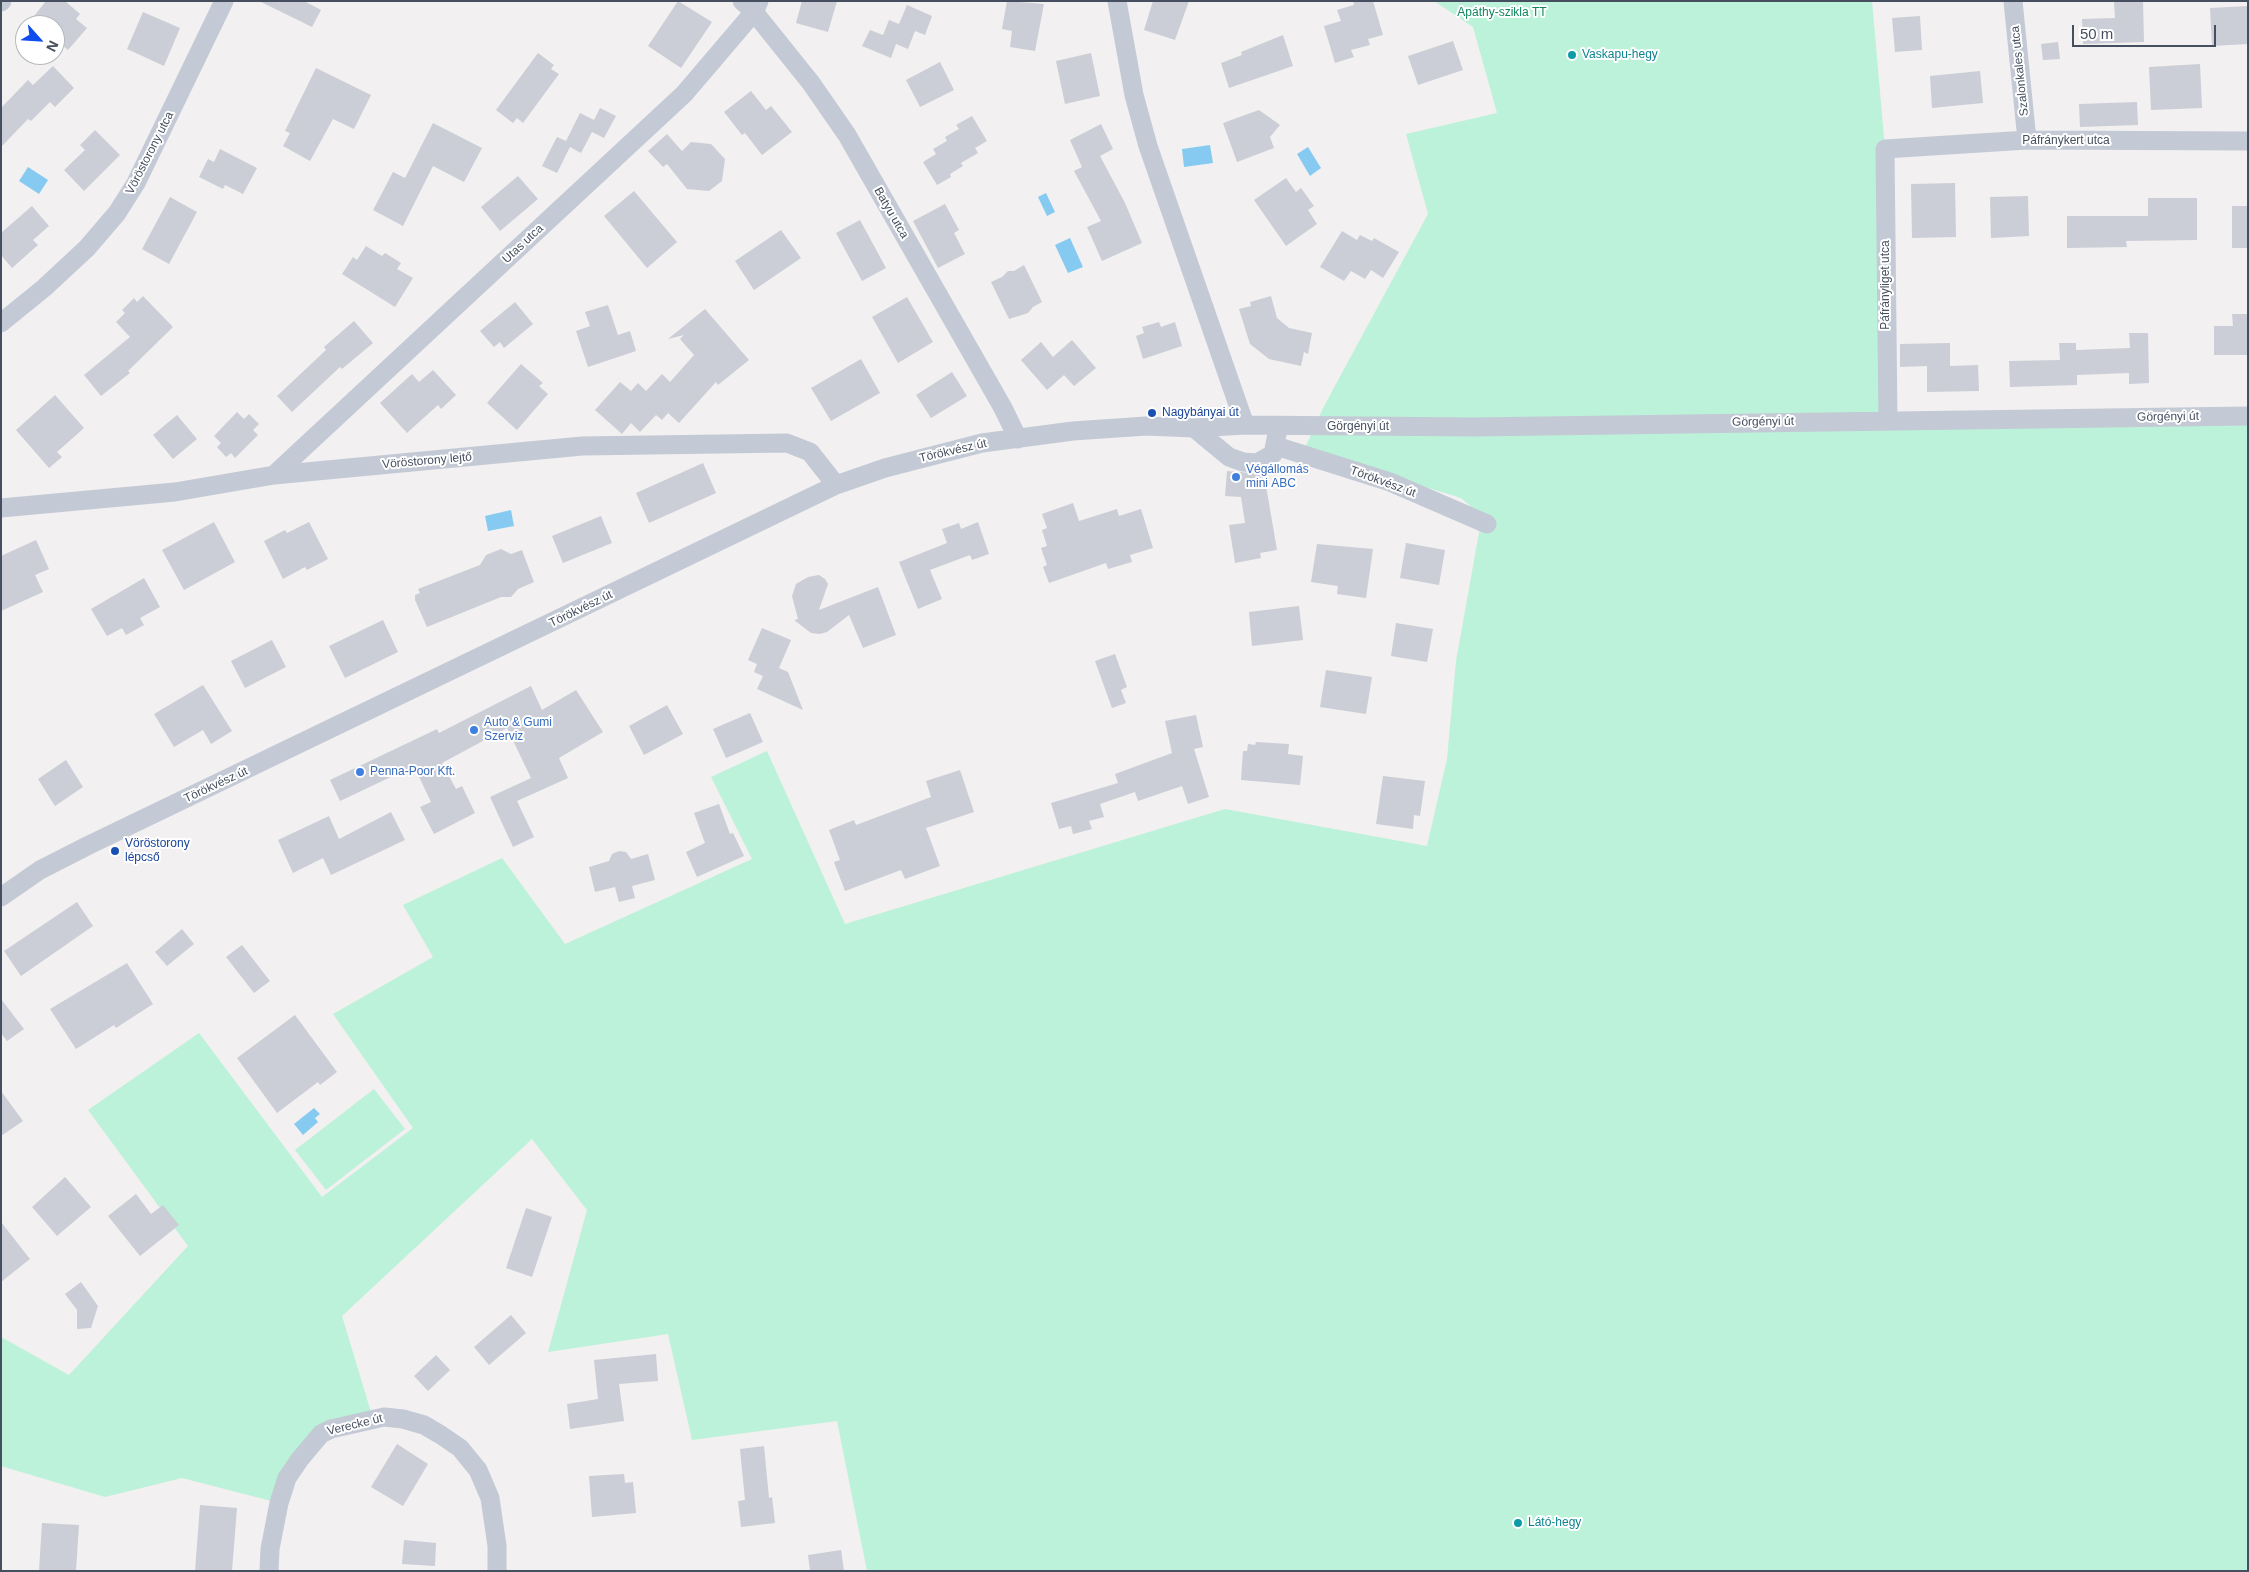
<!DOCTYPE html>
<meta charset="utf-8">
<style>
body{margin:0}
#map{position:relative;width:2249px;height:1572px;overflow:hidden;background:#f2f0f0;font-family:Arial,sans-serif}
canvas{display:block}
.frame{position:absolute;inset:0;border:2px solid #464f5f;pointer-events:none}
.north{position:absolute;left:15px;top:15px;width:50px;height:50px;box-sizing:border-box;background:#fff;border:1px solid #b5b9bf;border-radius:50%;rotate:116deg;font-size:14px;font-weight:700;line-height:20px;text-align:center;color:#464f5f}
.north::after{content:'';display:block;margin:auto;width:18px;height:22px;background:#0e4cee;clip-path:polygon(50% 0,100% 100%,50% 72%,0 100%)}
.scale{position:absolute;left:2072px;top:25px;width:144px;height:22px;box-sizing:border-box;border:2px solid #464f5f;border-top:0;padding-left:6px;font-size:15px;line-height:18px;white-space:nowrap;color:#464f5f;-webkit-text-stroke:4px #fff;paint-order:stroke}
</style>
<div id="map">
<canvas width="2249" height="1572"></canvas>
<div class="frame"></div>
<div class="north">N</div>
<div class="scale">50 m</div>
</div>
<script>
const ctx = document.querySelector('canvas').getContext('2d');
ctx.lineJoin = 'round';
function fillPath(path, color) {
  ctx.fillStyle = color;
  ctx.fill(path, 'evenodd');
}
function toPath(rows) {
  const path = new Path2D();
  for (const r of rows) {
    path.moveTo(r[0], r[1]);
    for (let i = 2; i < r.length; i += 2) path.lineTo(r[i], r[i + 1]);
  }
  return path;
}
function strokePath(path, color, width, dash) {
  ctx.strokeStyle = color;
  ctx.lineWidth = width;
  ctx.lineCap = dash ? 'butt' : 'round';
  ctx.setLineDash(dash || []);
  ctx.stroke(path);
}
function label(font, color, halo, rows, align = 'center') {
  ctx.font = font + ' Arial,sans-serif';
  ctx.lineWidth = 4;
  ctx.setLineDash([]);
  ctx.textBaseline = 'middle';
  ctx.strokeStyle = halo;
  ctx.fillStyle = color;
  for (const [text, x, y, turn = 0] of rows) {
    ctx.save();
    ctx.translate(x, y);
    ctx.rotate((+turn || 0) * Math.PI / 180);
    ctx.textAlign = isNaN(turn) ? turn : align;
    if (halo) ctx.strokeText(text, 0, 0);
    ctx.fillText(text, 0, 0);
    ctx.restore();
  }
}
const green = toPath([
 [1434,1,1872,1,1885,149,1888,421,2248,416,2248,1571,867,1571,837,1421,692,1440,668,1334,548,1352,587,1210,532,1139,342,1316,373,1419,331,1429,279,1503,182,1478,105,1497,1,1466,1,1337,69,1375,188,1246,88,1110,199,1033,322,1197,413,1128,333,1014,433,957,403,905,502,858,565,944,752,859,711,777,767,751,845,924,1225,809,1427,846,1447,759,1456,661,1482,516,1461,498,1304,450,1323,408,1428,214,1406,134,1497,113,1473,27],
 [374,1089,405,1129,326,1190,295,1150]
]);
const water = toPath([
 [1210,145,1213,163,1184,167,1182,149],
 [1308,147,1321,168,1310,176,1297,154],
 [28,167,48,180,39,194,19,181],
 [1046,193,1055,212,1047,216,1038,197],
 [1070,238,1083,267,1068,273,1055,245],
 [511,510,514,526,488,531,485,516],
 [314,1108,320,1114,315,1118,318,1122,303,1135,294,1124]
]);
const building = toPath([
 [46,1,65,1,80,14,76,19,87,28,68,50,55,39,55,25,27,25],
 [259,1,304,1,321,10,312,27],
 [678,1,712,22,681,68,648,46],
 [802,1,837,1,828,32,796,23],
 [1007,1,1044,4,1035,51,1010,47,1012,31,1002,29],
 [1153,1,1189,1,1175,40,1144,30],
 [1353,1,1373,1,1383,35,1368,39,1370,45,1351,50,1354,57,1335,63,1324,26,1341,21,1337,10,1354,5],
 [2143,1,2144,42,2083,44,2082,19,2115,18,2114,2],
 [907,5,932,16,925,35,915,31,908,49,896,44,891,58,862,46,870,30,883,35,889,20,899,24],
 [2248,6,2248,44,2212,46,2210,8],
 [143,12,180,28,164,66,127,49],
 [1920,16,1922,50,1895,52,1892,18],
 [1283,35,1293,66,1229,88,1221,63,1242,55,1241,52],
 [1453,41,1463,70,1418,85,1408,56],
 [2058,42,2060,59,2043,60,2041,44],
 [538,53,554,65,551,69,559,74,523,123,517,118,513,123,496,110],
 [1091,53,1100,96,1065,104,1056,61],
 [940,62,954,90,920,107,906,80],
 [2200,64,2202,108,2151,110,2149,67],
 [53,66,74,88,55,107,50,102,31,121,28,119,1,147,1,108,28,80,33,85],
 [316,68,371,95,354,129,333,119,310,161,283,146,290,133,285,131],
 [1980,71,1983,103,1932,108,1930,76],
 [751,91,766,110,771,106,792,132,762,155,745,133,742,135,724,112],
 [2137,102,2138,125,2080,127,2079,104],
 [600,108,616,116,604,138,592,132,581,153,570,147,557,173,542,166,557,137,566,141,580,113,594,120],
 [1259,110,1280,125,1270,137,1274,148,1237,162,1223,123],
 [972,116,987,141,975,148,978,153,961,163,963,166,950,174,951,177,937,185,923,162,936,154,933,149,947,141,945,137,959,129,956,125],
 [433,123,482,148,464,182,433,166,403,226,373,210,393,172,405,178],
 [1101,124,1113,149,1100,156,1125,203,1142,243,1102,261,1087,227,1101,221,1074,171,1082,167,1070,140],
 [95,130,120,155,84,191,64,170,85,150,80,145],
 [667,134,682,151,691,142,711,144,725,159,722,181,709,191,687,189,667,164,663,167,648,151],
 [220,149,257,168,243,194,225,185,223,189,199,177,208,159,214,162],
 [518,176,538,199,500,231,481,207],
 [1286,178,1296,192,1301,188,1314,206,1308,210,1317,224,1286,246,1254,200],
 [1955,183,1956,237,1912,238,1911,184],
 [634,191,677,242,647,268,604,216],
 [2028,196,2029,236,1991,238,1990,197],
 [170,197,197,212,169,264,142,249],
 [2148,198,2197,198,2197,240,2126,241,2127,247,2067,248,2067,216,2148,216],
 [945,204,959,230,954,233,965,254,938,268,913,221],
 [32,206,49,226,33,240,38,245,12,268,1,255,1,233],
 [2232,206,2248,206,2248,248,2232,248],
 [860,220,886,268,862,281,836,233],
 [781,230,801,258,754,290,735,261],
 [1342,231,1357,240,1360,235,1372,241,1374,238,1399,252,1383,278,1371,270,1365,279,1351,271,1344,281,1320,267],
 [366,246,382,256,385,253,401,263,397,269,413,278,395,307,342,274,353,257,357,260],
 [1024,265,1042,302,1033,307,1028,313,1009,319,991,282,1002,277,1008,271,1014,271],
 [143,296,173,327,128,371,130,373,101,396,84,375,130,337,116,322,125,313,122,310,134,298,137,302],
 [1271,296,1277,318,1289,328,1312,333,1308,354,1304,352,1301,366,1269,359,1250,344,1239,309,1251,306,1250,302],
 [907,297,933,342,898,363,872,317],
 [515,302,533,324,504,348,500,342,494,347,480,331],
 [608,305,618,335,630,331,636,351,588,367,576,331,590,326,585,312],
 [705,309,749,360,718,385,716,382,679,423,668,413,662,420,656,415,640,432,631,423,622,434,595,410,620,382,631,391,638,383,646,391,662,374,670,382,694,355,680,339,684,335,668,339],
 [2232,314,2248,314,2248,355,2214,355,2214,326,2233,326],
 [354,321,373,343,342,369,340,367,292,412,277,396,326,350,324,347],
 [1159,322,1161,327,1175,322,1182,346,1143,359,1136,336,1144,333,1142,327],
 [2129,333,2148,333,2149,383,2129,384,2129,373,2077,375,2077,385,2010,387,2009,361,2060,360,2059,343,2076,343,2076,350,2130,348],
 [1072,340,1096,368,1074,386,1064,375,1047,390,1021,360,1041,342,1053,357],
 [1950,343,1950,366,1978,365,1979,391,1927,392,1927,366,1900,367,1900,344],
 [861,359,880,393,831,421,811,388],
 [521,364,543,383,539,386,548,394,517,430,487,403],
 [433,370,456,395,441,409,438,405,407,433,380,403,412,374,419,382],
 [952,372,967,396,931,418,916,395],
 [55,395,84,428,57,452,62,457,49,468,16,430],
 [237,412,244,419,249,414,259,424,253,430,258,435,235,458,231,453,226,457,217,447,221,443,214,436],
 [177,415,197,439,173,459,153,435],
 [703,463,716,493,649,523,636,493],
 [1227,471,1264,474,1277,550,1260,553,1261,558,1235,563,1229,525,1245,523,1241,497,1225,496],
 [1073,503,1079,521,1117,509,1119,516,1141,509,1153,548,1130,555,1132,562,1108,569,1106,563,1049,583,1043,567,1047,565,1041,548,1047,546,1042,530,1047,528,1042,514],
 [601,516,612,543,563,563,552,536],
 [214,522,235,562,184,590,162,550],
 [309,522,328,559,307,570,305,567,283,579,264,541,285,530,287,533],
 [978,522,989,554,972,560,970,555,930,570,942,599,918,609,899,562,947,543,942,529,959,523,961,529],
 [36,540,49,569,35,575,43,592,1,611,1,556],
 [1406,543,1445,550,1439,585,1400,578],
 [1317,544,1373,549,1366,598,1337,594,1338,586,1311,582],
 [501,549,511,554,522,550,534,582,518,589,511,597,501,597,427,627,415,600,415,595,420,593,418,589,480,565,486,555],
 [819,575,825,579,828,584,819,610,878,587,896,635,863,648,849,615,827,632,820,634,811,633,794,620,798,619,792,596,796,584,808,577],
 [144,578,160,607,140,618,144,625,126,635,122,628,107,636,91,609],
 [1299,606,1303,640,1252,646,1249,612],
 [383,620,398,652,345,678,329,646],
 [1396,623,1433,629,1427,662,1391,656],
 [762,628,791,640,779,668,788,672,803,710,757,689,763,676,754,672,757,664,748,660],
 [272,640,286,667,245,688,231,661],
 [1115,654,1127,687,1121,690,1126,703,1112,708,1095,661],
 [1326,670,1372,677,1366,714,1320,707],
 [203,685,232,731,211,744,203,730,174,747,154,714],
 [531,686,542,710,576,690,603,732,559,758,568,778,517,801,534,837,513,847,490,797,531,778,507,728,442,763,456,789,462,786,475,813,434,834,420,807,431,802,414,766,340,801,330,780,437,729,439,733],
 [667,705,683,734,644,755,629,726],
 [750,713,763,742,726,758,713,729],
 [1196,715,1203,747,1194,749,1209,797,1188,804,1182,786,1138,801,1135,792,1100,804,1104,817,1089,821,1092,829,1073,834,1071,826,1059,829,1051,803,1118,783,1115,774,1172,753,1165,721],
 [1256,742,1289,744,1288,754,1303,756,1300,785,1241,780,1243,751,1247,751,1248,744,1255,745],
 [66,760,83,787,55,806,38,779],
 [960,770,974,812,926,828,940,866,905,879,901,870,845,891,834,862,840,860,829,830,854,820,856,825,931,797,926,781],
 [1383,776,1425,781,1420,816,1414,815,1413,829,1376,824],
 [719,804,730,834,733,833,744,856,697,877,686,852,705,843,694,813],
 [391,812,405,840,331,875,323,858,293,873,278,840,329,816,339,839],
 [619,851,626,852,631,859,648,854,655,880,632,886,635,898,619,902,615,887,595,892,589,867,609,861,612,854],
 [77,902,93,926,21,976,4,951],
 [182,929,194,944,167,966,155,952],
 [242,945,270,981,254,993,226,957],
 [127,963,153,1004,116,1028,114,1025,76,1049,50,1009],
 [1,999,24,1029,7,1041,1,1033],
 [295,1015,337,1072,320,1085,318,1082,277,1113,237,1058],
 [1,1091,23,1121,1,1136],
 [65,1177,91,1207,57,1236,32,1207],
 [136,1194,151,1214,163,1205,179,1225,140,1256,108,1216],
 [526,1208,552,1217,532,1277,506,1268],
 [1,1222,30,1259,1,1282],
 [81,1282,98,1306,91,1328,77,1329,77,1310,65,1294],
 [511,1315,526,1333,489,1365,474,1347],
 [656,1354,658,1381,619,1384,624,1421,570,1429,567,1404,598,1399,594,1360],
 [436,1355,450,1370,428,1391,414,1376],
 [397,1444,428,1464,403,1506,371,1487],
 [764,1446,769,1498,772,1497,775,1523,741,1527,738,1501,745,1500,740,1449],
 [624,1474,625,1483,633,1482,636,1513,592,1517,589,1476],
 [200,1505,237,1508,232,1571,195,1571],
 [42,1523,79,1525,76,1571,39,1571],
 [404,1540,436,1543,435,1566,402,1564],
 [841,1550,844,1571,810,1571,808,1555]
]);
const minor = toPath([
 [742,1,754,12,811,83,847,135,1003,408,1018,439],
 [1117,1,1134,95,1148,146,1245,425],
 [2013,1,2027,140],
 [1,2,2,1],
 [1,323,44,288,87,248,117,213,136,183,224,1],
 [1888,421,1885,149,2027,140,2248,141],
 [1194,428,1229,457,1243,462,1257,463,1273,454,1277,434],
 [1276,446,1390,482,1487,524],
 [274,475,684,94,754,12,759,1],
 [1,508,175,492,274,475,582,446,787,443,810,452,836,485],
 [1,897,40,870,89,845,836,485,885,468,982,443,1073,431,1146,426,1194,428,1245,425,1474,427,2248,416],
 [269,1571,270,1549,279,1503,287,1478,300,1459,321,1434,331,1429,384,1417,403,1419,424,1425,441,1435,460,1448,478,1470,490,1498,497,1546,497,1571]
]);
const markers = [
 [1572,55,5,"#0f9aa8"],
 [1152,413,5,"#1a4fb4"],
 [1236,477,5,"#3f7fe0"],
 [474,730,5,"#3f7fe0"],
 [360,772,5,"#3f7fe0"],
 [115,851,5,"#1a4fb4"],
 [1518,1523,5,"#0f9aa8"]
];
const parkNames = [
 ["Apáthy-szikla TT",1502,13]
];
const cultureNames = [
 ["Vaskapu-hegy",1582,55],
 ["Látó-hegy",1528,1523]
];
const streetNames = [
 ["Szalonkales utca",2020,71,-96],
 ["Páfránykert utca",2066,141],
 ["Vöröstorony utca",150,153,-63],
 ["Batyu utca",891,213,60],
 ["Utas utca",523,244,-43],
 ["Páfrányliget utca",1886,285,-90],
 ["Görgényi út",2168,417,-1],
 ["Görgényi út",1763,422,-1],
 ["Görgényi út",1358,427],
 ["Törökvész út",953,451,-13],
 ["Vöröstorony lejtő",427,461,-5],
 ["Törökvész út",1383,482,20],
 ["Törökvész út",581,609,-26],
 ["Törökvész út",216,785,-25],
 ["Verecke út",355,1425,-14]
];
const transitNames = [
 ["Nagybányai út",1162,413],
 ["Vöröstorony",125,844],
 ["lépcső",125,858]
];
const shopNames = [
 ["Végállomás",1246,470],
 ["mini ABC",1246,484],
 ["Auto & Gumi",484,723],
 ["Szerviz",484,737],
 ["Penna-Poor Kft.",370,772]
];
fillPath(green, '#bcf2d9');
fillPath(water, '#87caf1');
fillPath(building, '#cbced6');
strokePath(minor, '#c3c9d5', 19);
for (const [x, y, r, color] of markers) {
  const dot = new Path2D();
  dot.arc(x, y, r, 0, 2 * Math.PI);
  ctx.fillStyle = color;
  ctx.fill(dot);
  strokePath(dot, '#fff', 2);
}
label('12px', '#11865e', '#fff', parkNames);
label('12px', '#0d838f', '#fff', cultureNames, 'left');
label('12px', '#464f5f', '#fff', streetNames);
label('12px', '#164399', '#fff', transitNames, 'left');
label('12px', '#366cbe', '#fff', shopNames, 'left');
</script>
